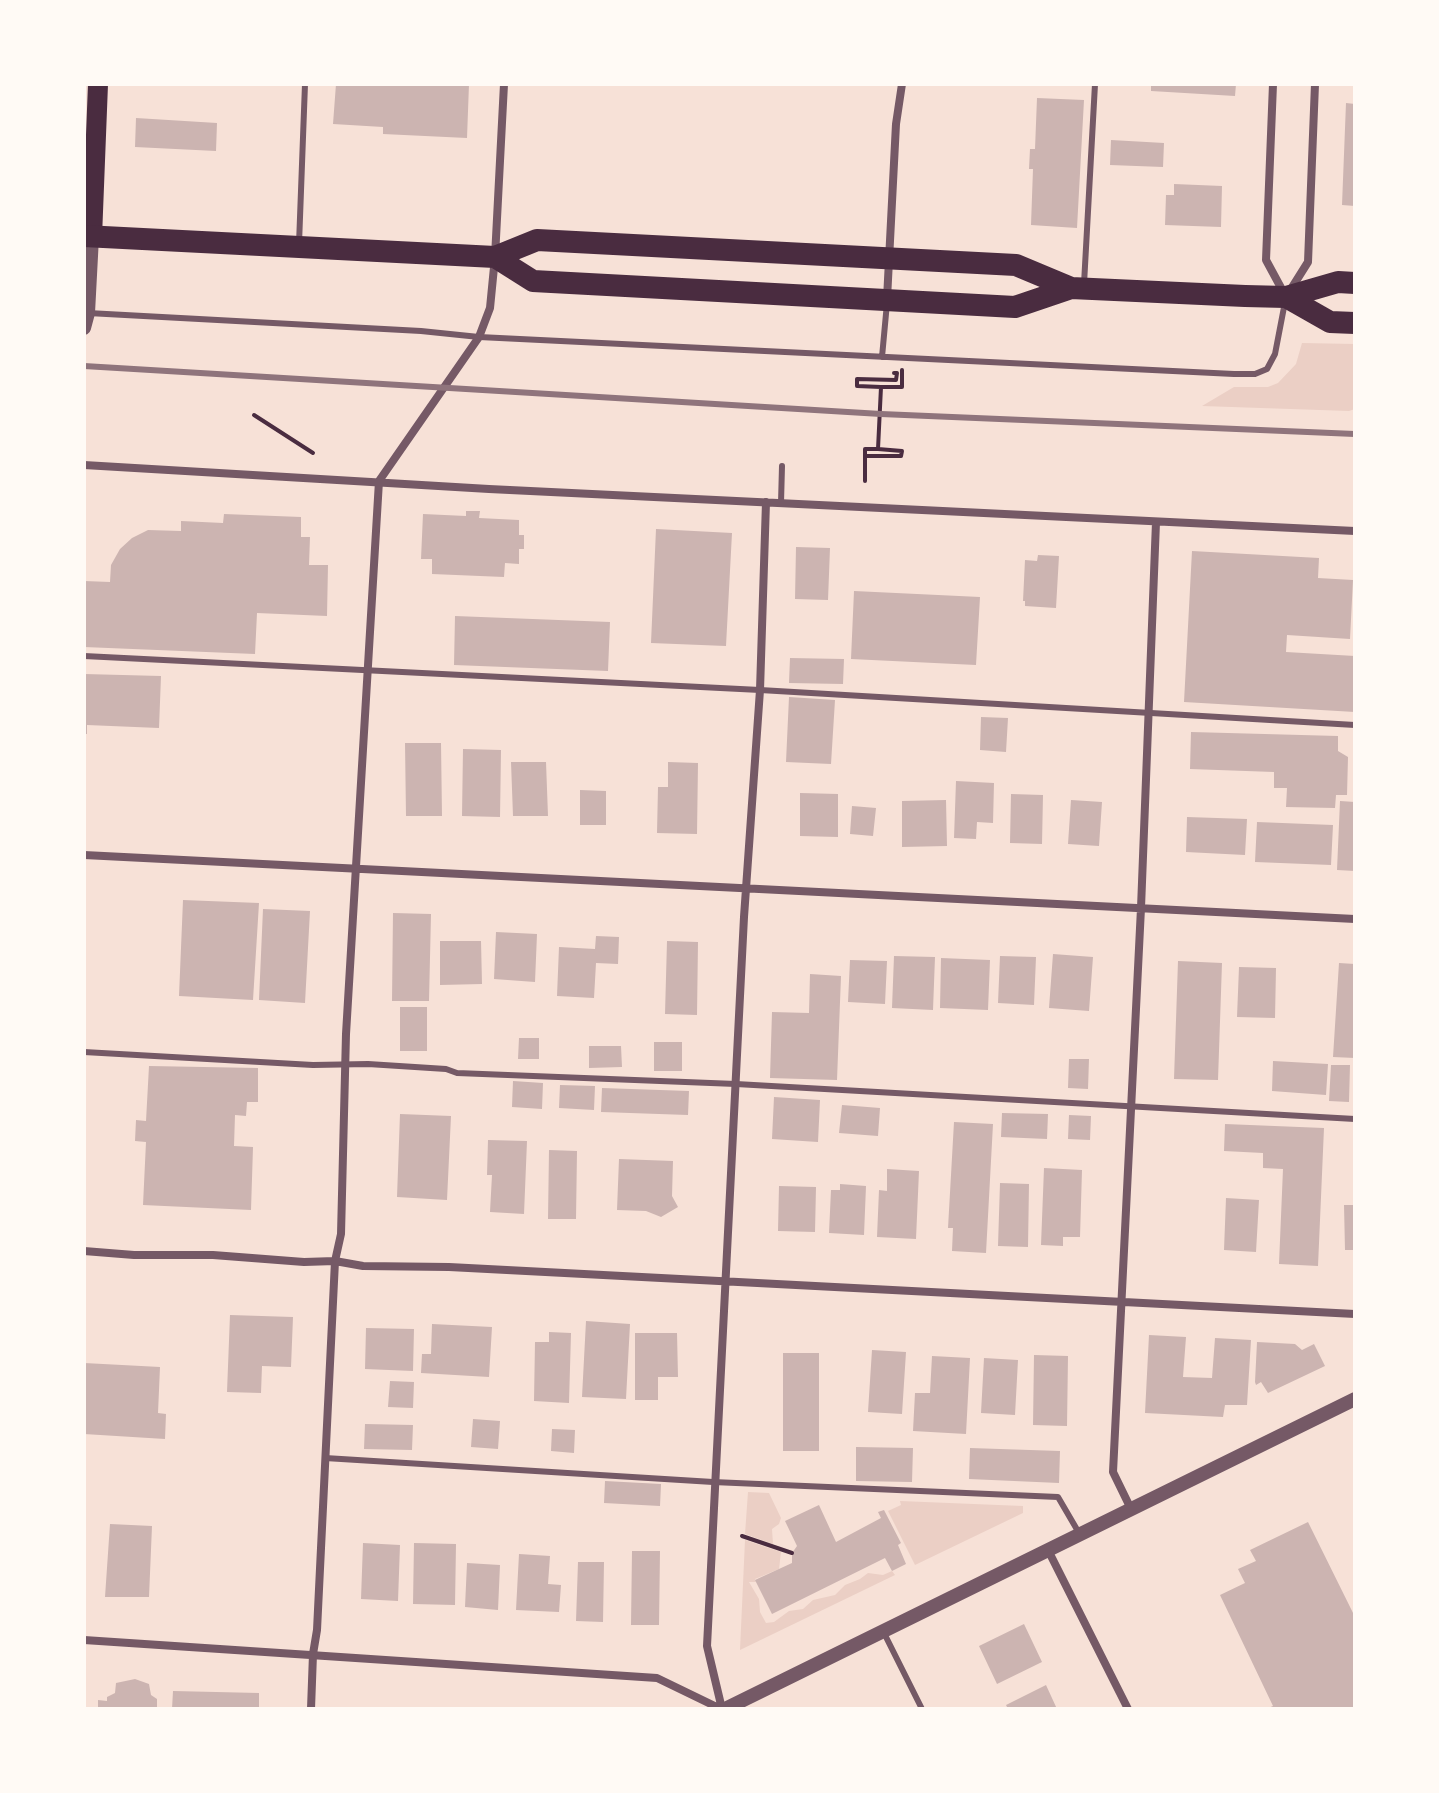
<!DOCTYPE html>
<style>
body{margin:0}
#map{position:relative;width:1439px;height:1793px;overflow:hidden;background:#f7e1d7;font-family:"Space Grotesk",sans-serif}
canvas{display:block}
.frame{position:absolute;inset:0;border:86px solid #fffaf5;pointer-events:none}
</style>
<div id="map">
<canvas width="1439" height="1793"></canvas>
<div class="frame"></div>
</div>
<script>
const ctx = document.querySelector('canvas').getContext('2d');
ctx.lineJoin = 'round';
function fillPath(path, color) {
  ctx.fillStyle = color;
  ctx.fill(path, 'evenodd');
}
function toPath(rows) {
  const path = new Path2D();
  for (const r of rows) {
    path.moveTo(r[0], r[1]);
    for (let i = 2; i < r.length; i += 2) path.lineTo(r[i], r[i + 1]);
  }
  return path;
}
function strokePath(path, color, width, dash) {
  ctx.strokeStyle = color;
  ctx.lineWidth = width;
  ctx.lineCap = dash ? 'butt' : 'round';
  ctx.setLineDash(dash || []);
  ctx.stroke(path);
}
const green = toPath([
 [1302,343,1355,344,1355,409,1349,411,1202,406,1234,387,1268,387,1278,383,1296,364],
 [748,1492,769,1493,781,1518,779,1524,772,1529,773,1544,745,1534],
 [900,1501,1023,1506,1023,1513,915,1565,888,1511,901,1505],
 [745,1540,781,1552,779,1569,755,1579,756,1582,749,1582,759,1599,760,1612,766,1623,774,1622,789,1611,803,1609,813,1600,835,1595,845,1585,860,1579,868,1573,883,1575,892,1571,895,1575,740,1650]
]);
const building = toPath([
 [336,84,469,84,467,138,383,134,383,127,333,124],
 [1151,84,1236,84,1235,96,1151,91],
 [1037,98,1084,100,1077,228,1031,225,1033,169,1029,169,1030,149,1035,149],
 [1346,103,1355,104,1355,206,1342,205],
 [136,118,217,123,216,151,135,147],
 [1111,140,1164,143,1163,167,1110,165],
 [1174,184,1222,186,1221,227,1165,225,1166,195,1174,195],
 [466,511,480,511,479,518,519,520,519,535,524,535,524,549,519,549,519,564,505,563,504,577,432,574,432,559,421,559,423,514,466,516],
 [224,514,301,517,301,537,310,537,309,565,328,565,327,616,257,613,255,654,84,647,84,581,110,582,111,565,120,549,132,538,148,530,181,531,181,521,223,523],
 [656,529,732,533,726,646,651,643],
 [796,547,830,548,828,600,795,599],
 [1192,551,1319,558,1318,578,1353,580,1350,639,1287,635,1286,652,1355,656,1355,712,1184,702],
 [1038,555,1059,556,1056,608,1025,606,1025,601,1023,601,1025,560,1037,561],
 [854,591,980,597,976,665,851,659],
 [455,616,610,622,608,671,454,665],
 [790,658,844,659,843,684,789,683],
 [84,674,161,676,159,728,87,725,87,734,84,734],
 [789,697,835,700,831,764,786,762],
 [981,717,1008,718,1006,752,980,750],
 [1191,732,1338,736,1338,751,1348,757,1347,795,1336,795,1335,808,1286,807,1287,788,1274,788,1274,772,1190,769],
 [405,743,441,743,442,816,406,816],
 [463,749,501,750,500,817,462,816],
 [511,762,546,762,548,816,513,816],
 [668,762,698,763,697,834,657,833,658,787,668,787],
 [956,781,994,783,993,823,977,822,976,839,954,838],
 [580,790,606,791,606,825,580,825],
 [800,793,838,794,838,837,800,836],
 [1011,794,1043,795,1042,844,1010,843],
 [946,800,947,846,902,847,902,801],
 [1071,800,1102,802,1099,846,1068,844],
 [1340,801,1355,802,1355,871,1337,870],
 [852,806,876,808,873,836,850,834],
 [1187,817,1247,819,1245,855,1186,852],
 [1257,822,1333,825,1331,865,1255,862],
 [183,900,259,903,253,1000,179,996],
 [263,909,310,911,305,1003,259,1000],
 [393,913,431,914,429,1001,392,1001],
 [496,932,537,934,535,982,494,979],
 [596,936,619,937,618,964,596,963,594,998,557,996,559,947,595,949],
 [440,941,481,941,482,984,440,985],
 [667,941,698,942,697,1015,665,1014],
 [1053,954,1093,957,1089,1011,1049,1008],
 [894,956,935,957,933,1010,892,1008],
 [1000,956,1036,957,1034,1005,998,1003],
 [941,958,990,960,988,1010,940,1008],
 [850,960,887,961,885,1004,848,1002],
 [1178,961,1222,963,1218,1080,1174,1079],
 [1339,963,1355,964,1355,1058,1333,1057],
 [1239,967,1276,968,1275,1018,1237,1017],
 [810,974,841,976,837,1080,770,1078,772,1012,809,1013],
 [400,1007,427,1007,427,1051,400,1051],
 [519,1038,539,1038,539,1059,518,1059],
 [654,1042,682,1042,682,1071,654,1071],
 [589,1046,621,1046,622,1067,589,1068],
 [1069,1059,1089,1059,1088,1089,1068,1088],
 [1273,1061,1328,1064,1326,1095,1272,1091],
 [1331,1065,1350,1065,1349,1102,1329,1101],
 [149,1066,258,1068,258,1102,247,1102,246,1116,235,1115,234,1146,253,1147,251,1210,143,1205,146,1142,135,1141,136,1120,146,1121],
 [513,1081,543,1083,542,1109,512,1107],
 [560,1085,595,1086,594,1110,559,1108],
 [602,1088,689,1091,688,1115,601,1112],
 [774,1097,820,1100,818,1142,772,1139],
 [842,1105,880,1108,878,1136,839,1133],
 [1002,1113,1048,1114,1047,1139,1001,1137],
 [400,1114,451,1116,447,1200,397,1197],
 [1069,1115,1091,1116,1090,1140,1068,1139],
 [954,1122,993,1124,986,1253,952,1251,953,1228,948,1228],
 [1225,1124,1324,1128,1318,1266,1279,1264,1283,1169,1263,1168,1263,1153,1224,1151],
 [488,1140,527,1141,524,1214,490,1212,492,1175,487,1175],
 [549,1150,577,1151,576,1219,548,1219],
 [619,1159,673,1161,672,1196,678,1207,661,1217,646,1211,617,1210],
 [1044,1168,1082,1170,1080,1237,1063,1237,1063,1246,1041,1245],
 [887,1169,919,1171,916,1239,877,1237,879,1190,887,1191],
 [1000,1183,1029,1184,1028,1247,998,1246],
 [840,1184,866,1186,864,1235,829,1233,831,1190,840,1190],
 [779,1186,816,1187,815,1232,778,1231],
 [1226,1198,1259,1200,1256,1252,1224,1250],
 [1344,1205,1355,1205,1355,1250,1345,1250],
 [230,1315,293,1317,291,1367,262,1366,261,1393,227,1392],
 [586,1321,630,1324,626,1399,582,1397],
 [432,1324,492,1327,489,1377,421,1373,422,1354,431,1354],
 [366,1328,414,1329,413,1371,365,1369],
 [549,1332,571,1333,569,1403,534,1401,535,1342,549,1342],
 [635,1333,677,1333,678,1377,658,1377,658,1400,635,1400],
 [1149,1335,1186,1337,1183,1377,1212,1378,1215,1338,1251,1340,1247,1405,1225,1405,1223,1417,1145,1413],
 [1257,1342,1295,1344,1302,1350,1314,1344,1325,1366,1268,1393,1261,1382,1256,1385,1255,1382],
 [872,1350,906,1352,902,1414,868,1412],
 [783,1353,819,1353,819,1451,783,1451],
 [1034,1355,1068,1356,1067,1426,1033,1425],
 [932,1356,970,1358,966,1434,913,1431,915,1393,930,1393],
 [984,1358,1018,1360,1015,1415,981,1413],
 [84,1363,160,1367,158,1413,166,1414,165,1439,84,1434],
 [390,1381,414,1382,413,1408,388,1407],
 [473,1419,500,1421,498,1449,471,1447],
 [365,1424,413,1425,412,1450,364,1449],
 [552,1429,575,1430,574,1453,551,1451],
 [856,1447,913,1448,912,1482,856,1481],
 [970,1448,1060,1451,1059,1483,969,1479],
 [605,1481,661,1484,660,1506,604,1503],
 [819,1505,836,1542,881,1518,878,1512,884,1510,901,1543,898,1545,906,1564,892,1571,885,1558,772,1614,755,1580,792,1563,792,1553,797,1546,785,1521],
 [1308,1522,1355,1617,1355,1709,1266,1709,1273,1706,1220,1595,1245,1583,1238,1569,1256,1561,1250,1550],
 [110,1524,152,1526,149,1597,105,1597],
 [363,1543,400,1545,398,1601,361,1599],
 [414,1543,456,1544,455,1605,413,1604],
 [632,1551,660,1551,659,1625,631,1625],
 [519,1554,550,1556,548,1584,561,1585,559,1612,516,1610],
 [578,1562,604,1562,603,1622,576,1621],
 [467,1563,500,1565,498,1610,465,1607],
 [1024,1624,1042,1662,997,1684,979,1646],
 [135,1679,149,1684,151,1695,157,1699,157,1709,98,1709,98,1700,107,1701,107,1697,115,1693,116,1683],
 [1046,1685,1057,1709,1008,1709,1006,1705],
 [173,1691,259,1693,259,1709,172,1709]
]);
const path = toPath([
 [881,387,902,387,902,370],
 [254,415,313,453],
 [865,456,865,449,878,449],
 [865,481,865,456,901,456,902,451,878,449,881,387,857,386,857,379,896,380,897,373,894,373],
 [742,1536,792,1553]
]);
const service = toPath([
 [299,244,305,84],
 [1084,284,1095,84],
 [88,313,421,331,479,337,1234,374,1255,374,1267,369,1275,354,1285,302],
 [882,357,887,303],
 [781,503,782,466],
 [84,656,760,690,1355,725],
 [84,1052,313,1065,368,1064,446,1069,457,1073,736,1084,1355,1119],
 [325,1458,713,1482,1058,1497,1079,1533],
 [883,1631,922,1709]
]);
const minor = toPath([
 [1273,84,1266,260,1286,297,1308,262,1315,84],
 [887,299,896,124,902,84],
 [84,465,489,489,1355,531],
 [84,855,1355,919],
 [84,1251,134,1255,213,1255,304,1262,335,1261,363,1266,449,1267,1355,1314],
 [1131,1509,1113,1472,1141,908,1156,522],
 [1048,1550,1128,1709],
 [84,1640,657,1678,721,1709],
 [311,1709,313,1654,317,1630,335,1261,341,1234,346,1034,379,481,479,337,490,308,495,257,504,84],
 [722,1709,707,1646,744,917,760,690,766,502]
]);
const tertiary = toPath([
 [84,328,88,313,92,237],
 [725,1709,1355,1399]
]);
const primary = toPath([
 [92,237,98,84]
]);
const trunk = toPath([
 [84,236,495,257,537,240,1016,265,1071,288,1245,296,1286,297,1338,282,1355,283],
 [495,257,533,281,1015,307,1071,288],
 [1286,297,1330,322,1355,323]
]);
const rail = toPath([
 [84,366,881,414,1355,434]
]);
fillPath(green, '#ebcfc5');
fillPath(building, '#ccb4b1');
strokePath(path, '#4a2c40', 4);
strokePath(service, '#755966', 6);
strokePath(minor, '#755966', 8);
strokePath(tertiary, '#755966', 14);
strokePath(primary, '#4a2c40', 20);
strokePath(trunk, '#4a2c40', 22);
strokePath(rail, '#8f747c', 6);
</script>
